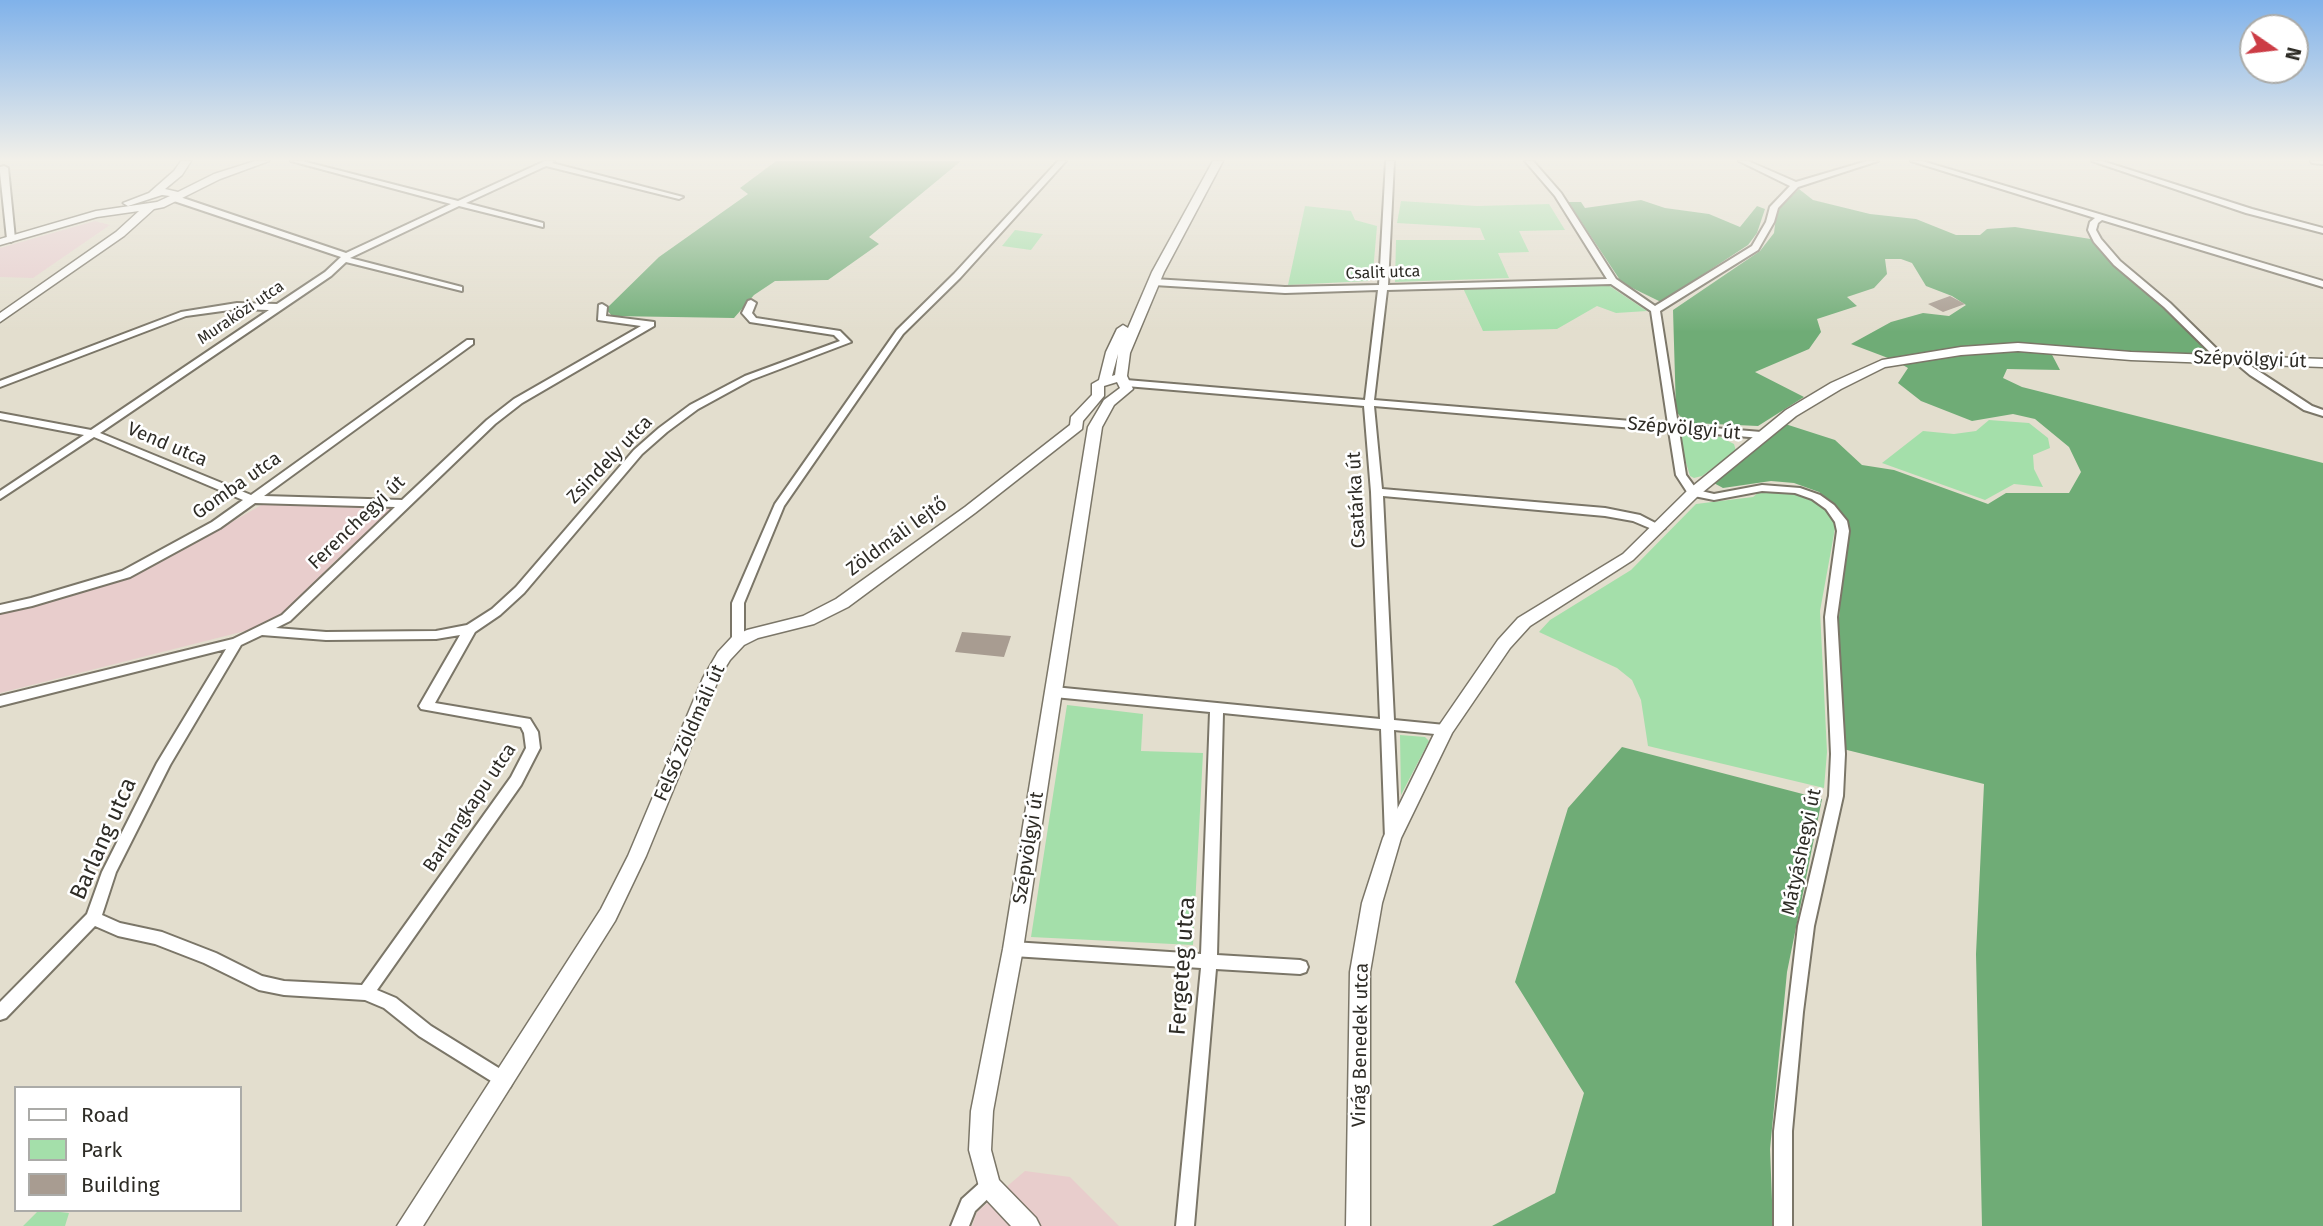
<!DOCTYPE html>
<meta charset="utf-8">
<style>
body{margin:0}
#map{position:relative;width:2323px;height:1226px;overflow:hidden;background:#e3dece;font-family:"Fira Sans",sans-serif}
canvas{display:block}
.legend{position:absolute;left:14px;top:1086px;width:228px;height:126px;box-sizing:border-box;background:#fff;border:2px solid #ababa8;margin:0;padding:9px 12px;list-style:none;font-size:21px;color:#2e2c26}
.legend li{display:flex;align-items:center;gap:14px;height:35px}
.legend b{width:35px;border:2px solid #ababa8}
.north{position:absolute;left:2239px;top:14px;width:70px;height:70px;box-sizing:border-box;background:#fff;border:2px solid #ababa8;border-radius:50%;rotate:104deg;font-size:19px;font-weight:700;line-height:28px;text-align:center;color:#2e2c26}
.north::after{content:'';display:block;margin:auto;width:24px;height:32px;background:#cc3c45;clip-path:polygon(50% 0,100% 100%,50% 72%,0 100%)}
</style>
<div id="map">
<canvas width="2323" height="1226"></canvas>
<ul class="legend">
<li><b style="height:9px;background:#fff"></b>Road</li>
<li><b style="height:19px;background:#a4dfaa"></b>Park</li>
<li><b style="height:19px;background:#a89c91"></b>Building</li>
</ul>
<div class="north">N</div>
</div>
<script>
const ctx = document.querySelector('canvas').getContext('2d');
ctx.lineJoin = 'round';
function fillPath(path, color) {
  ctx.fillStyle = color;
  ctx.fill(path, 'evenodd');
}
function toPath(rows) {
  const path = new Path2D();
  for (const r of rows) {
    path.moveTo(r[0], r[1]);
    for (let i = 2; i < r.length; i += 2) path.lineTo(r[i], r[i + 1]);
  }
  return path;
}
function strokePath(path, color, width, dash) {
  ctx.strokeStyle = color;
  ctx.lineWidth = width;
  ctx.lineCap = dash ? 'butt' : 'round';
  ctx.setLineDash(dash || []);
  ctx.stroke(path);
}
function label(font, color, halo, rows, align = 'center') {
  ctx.font = font + ' "Fira Sans",sans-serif';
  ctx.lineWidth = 5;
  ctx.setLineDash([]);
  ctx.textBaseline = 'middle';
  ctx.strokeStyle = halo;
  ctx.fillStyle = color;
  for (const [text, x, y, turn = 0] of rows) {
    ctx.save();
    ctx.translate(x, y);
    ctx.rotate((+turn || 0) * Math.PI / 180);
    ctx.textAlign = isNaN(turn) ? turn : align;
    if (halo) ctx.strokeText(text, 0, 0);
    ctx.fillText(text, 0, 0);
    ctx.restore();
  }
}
const commercial = toPath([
 [265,503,394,508,333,563,285,613,253,629,0,693,0,613,75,593,134,574,167,559],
 [1025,1171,1070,1177,1119,1226,972,1226,977,1212]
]);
const education = toPath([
 [95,221,110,225,33,278,0,277,0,248]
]);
const green = toPath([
 [1401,201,1477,206,1549,204,1565,230,1519,231,1529,252,1498,253,1509,278,1395,282,1396,240,1485,240,1480,228,1397,223],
 [1305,206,1351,211,1355,220,1377,226,1373,272,1368,281,1288,285],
 [1015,230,1043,234,1031,250,1002,246],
 [1608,285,1647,311,1616,313,1597,306,1557,329,1483,331,1463,288],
 [1989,420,2029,423,2048,438,2050,448,2033,455,2034,469,2043,487,2014,484,1985,500,1882,463,1923,431,1954,434,1976,431],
 [1682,434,1720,437,1734,444,1736,451,1702,476,1694,478,1690,476,1678,436],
 [1784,489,1801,494,1827,509,1836,523,1820,611,1827,752,1824,788,1648,746,1641,700,1632,680,1617,668,1539,632,1550,620,1631,570,1696,504,1753,497,1762,490],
 [1067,705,1143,714,1141,751,1203,753,1193,945,1031,937],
 [1400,735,1425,737,1429,741,1401,795],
 [43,1210,69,1213,65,1226,23,1226,37,1212]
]);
const forest = toPath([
 [776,161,961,161,869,237,879,244,828,280,775,281,754,295,734,318,612,316,606,309,659,257,748,194,740,188],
 [1799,189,1813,200,1870,214,1916,219,1956,235,1980,235,1987,229,2015,227,2097,240,2222,359,2049,349,2060,370,2007,369,2003,378,2022,387,2323,463,2323,1226,1982,1226,1976,954,1984,784,1843,749,1837,644,1846,526,1836,506,1819,492,1794,483,1771,481,1723,488,1712,482,1779,422,1835,440,1862,465,1894,470,1988,504,2006,493,2069,493,2081,472,2069,447,2035,419,2013,414,1972,421,1921,401,1898,383,1908,368,1896,361,1851,344,1891,322,1923,313,1949,316,1966,305,1952,296,1926,286,1912,263,1901,259,1885,259,1887,274,1874,288,1847,297,1857,306,1817,319,1821,332,1809,349,1755,372,1804,397,1758,426,1692,423,1682,419,1676,411,1673,310,1760,251,1774,233,1777,209],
 [1641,200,1665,208,1709,214,1740,227,1757,206,1765,209,1757,233,1748,245,1661,302,1622,283,1568,202,1581,202,1585,208],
 [1622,747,1822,799,1787,972,1770,1149,1773,1226,1492,1226,1555,1193,1584,1093,1515,982,1568,808]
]);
const building = toPath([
 [1950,296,1965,304,1943,312,1928,304],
 [962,632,1011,636,1004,657,955,652]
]);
const street = toPath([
 [291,161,302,161,458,201,545,161,554,161,552,163,683,197,679,199,546,166,466,203,543,223,543,227,459,206,350,258,462,287,462,291,346,262,331,276,100,433,251,495,467,340,473,340,473,344,264,496,402,500,487,420,514,399,641,326,598,320,599,305,602,304,607,307,606,316,654,322,654,326,522,403,495,424,290,621,276,628,326,632,436,631,467,625,492,609,516,587,634,450,659,428,690,405,745,376,840,341,834,335,750,322,742,313,748,301,751,300,756,303,752,313,756,318,840,331,851,342,751,380,698,409,667,432,642,454,524,593,500,615,475,632,435,703,530,719,538,732,540,748,521,785,377,990,396,998,431,1026,510,1075,513,1081,510,1087,504,1089,419,1036,384,1008,365,1000,284,995,259,990,204,963,155,944,118,936,95,926,6,1018,0,1020,0,1002,87,914,102,872,157,763,226,649,0,706,0,696,233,639,282,615,395,507,255,503,220,528,130,577,32,606,0,613,0,605,31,598,122,571,212,522,243,500,94,437,0,499,0,491,84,435,0,419,0,413,91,430,269,310,237,309,186,316,0,387,0,381,181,312,237,303,277,304,325,272,341,257,171,200,171,196,177,196,346,253,451,204,291,161],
 [262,635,326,640,436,639,460,635,419,706,421,709,521,727,524,733,526,748,511,777,362,985,284,981,262,976,216,953,162,932,120,923,102,915,116,872,170,765,241,645,262,635],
 [1058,161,1066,161,960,278,903,334,784,506,744,603,744,641,738,645,734,644,732,641,732,603,775,504,897,330,954,274,1058,161],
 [1386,161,1394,161,1388,285,1607,279,1555,196,1525,161,1533,161,1561,193,1616,279,1655,306,1752,246,1766,222,1770,207,1790,186,1739,161,1748,161,1796,182,1867,161,1878,161,1798,187,1778,208,1774,222,1758,250,1660,311,1678,425,1761,432,1766,435,1761,438,1679,431,1686,475,1697,490,1714,494,1762,485,1800,488,1820,495,1834,505,1847,521,1849,531,1837,617,1845,754,1843,796,1814,926,1803,1012,1792,1131,1792,1226,1774,1226,1774,1131,1798,926,1829,796,1831,754,1825,617,1837,531,1835,522,1826,509,1812,499,1795,493,1762,491,1714,500,1689,495,1676,475,1669,431,1374,406,1382,489,1605,508,1640,515,1665,528,1659,532,1633,521,1605,516,1383,496,1394,720,1445,725,1450,726,1452,730,1450,734,1445,735,1394,730,1399,838,1397,842,1392,844,1387,842,1385,838,1381,729,1223,713,1217,955,1300,960,1306,962,1308,967,1306,972,1300,974,1216,969,1194,1226,1176,1226,1201,968,1013,956,1007,954,1005,949,1007,944,1013,942,1201,954,1210,712,1054,697,1049,695,1047,692,1049,689,1054,687,1380,719,1371,492,1364,406,1126,386,1121,383,1126,380,1365,400,1378,290,1285,293,1154,285,1150,282,1154,279,1285,287,1379,285,1386,161],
 [1611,284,1651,311,1668,424,1374,400,1387,290,1611,284],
 [1911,161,1922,161,2323,281,2323,287,2102,220,2098,223,2096,230,2101,239,2120,261,2170,303,2227,359,2222,362,2219,361,2164,307,2114,265,2094,242,2088,230,2090,222,2095,218,1911,161],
 [2092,161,2102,161,2252,209,2323,228,2323,233,2246,213,2092,161],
 [2311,161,2323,161,2323,164,2312,163,2311,161],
 [4,166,8,168,15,239,11,242,7,239,0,172,0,167,4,166],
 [2237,357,2312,406,2323,410,2323,416,2304,410,2250,375,2232,360,2237,357],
 [989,1177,995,1180,998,1186,995,1192,975,1211,969,1226,951,1226,962,1199,983,1180,989,1177]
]);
const secondary = toPath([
 [181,161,191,161,182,175,165,189,178,192,214,174,255,161,269,161,220,179,164,207,154,209,124,236,0,322,0,313,116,232,139,211,97,217,0,245,0,239,96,211,157,202,170,196,162,195,128,206,123,203,149,193,174,171,181,161],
 [1213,161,1223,161,1164,272,1130,353,1127,376,1133,389,1114,405,1102,427,1023,949,993,1111,991,1150,999,1180,1036,1218,1040,1226,1011,1226,981,1194,969,1150,971,1111,1003,949,1088,427,1104,400,1120,388,1117,382,1104,386,1104,396,1083,421,1082,429,975,513,848,607,814,624,758,638,744,645,730,660,719,678,646,856,615,921,423,1226,397,1226,601,909,628,856,703,678,718,652,732,637,747,630,803,616,836,599,965,507,1070,425,1071,417,1092,395,1092,384,1099,380,1106,352,1117,329,1123,325,1128,328,1152,272,1213,161],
 [1118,354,1115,375,1112,376,1118,354],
 [2018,343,2131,352,2323,359,2323,367,2131,360,2018,351,1961,355,1885,367,1841,389,1796,416,1698,496,1633,560,1530,626,1510,648,1452,733,1401,838,1382,903,1370,972,1370,1226,1346,1226,1350,972,1362,903,1383,838,1436,730,1498,640,1518,618,1623,554,1688,490,1786,410,1831,383,1882,360,1961,347,2018,343]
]);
const farStreetnames = [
 ["Csalit utca",1383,273,-2],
 ["Muraközi utca",241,313,-34]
];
const streetNames = [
 ["Szépvölgyi út",2250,360,2],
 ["Szépvölgyi út",1684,429,5],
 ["Vend utca",167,445,23],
 ["Zsindely utca",610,460,-46],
 ["Gomba utca",237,486,-35],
 ["Csatárka út",1357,500,-93],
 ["Ferenchegyi út",357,523,-44],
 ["Zöldmáli lejtő",897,537,-36],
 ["Felső Zöldmáli út",690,733,-66],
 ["Barlangkapu utca",470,808,-56],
 ["Szépvölgyi út",1029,848,-81],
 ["Mátyáshegyi út",1802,852,-78],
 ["Virág Benedek utca",1361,1045,-89]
];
const nearStreetnames = [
 ["Barlang utca",104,839,-66],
 ["Fergeteg utca",1183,966,-86]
];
fillPath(commercial, '#e8cdcc');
fillPath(education, '#e7cdce');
fillPath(green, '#a4dfaa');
fillPath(forest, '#6fac76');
fillPath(building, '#a89c91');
strokePath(street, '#7b7668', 4);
strokePath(secondary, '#7b7668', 3);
fillPath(street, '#fff');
fillPath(secondary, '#fff');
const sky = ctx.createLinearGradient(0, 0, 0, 332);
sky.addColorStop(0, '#80b2ea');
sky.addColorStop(0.48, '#f2f0e9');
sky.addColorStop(1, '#f2f0e900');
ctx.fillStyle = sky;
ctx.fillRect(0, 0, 2323, 332);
label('16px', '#2e2c26', '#fff', farStreetnames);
label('19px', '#2e2c26', '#fff', streetNames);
label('23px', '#2e2c26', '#fff', nearStreetnames);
</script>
